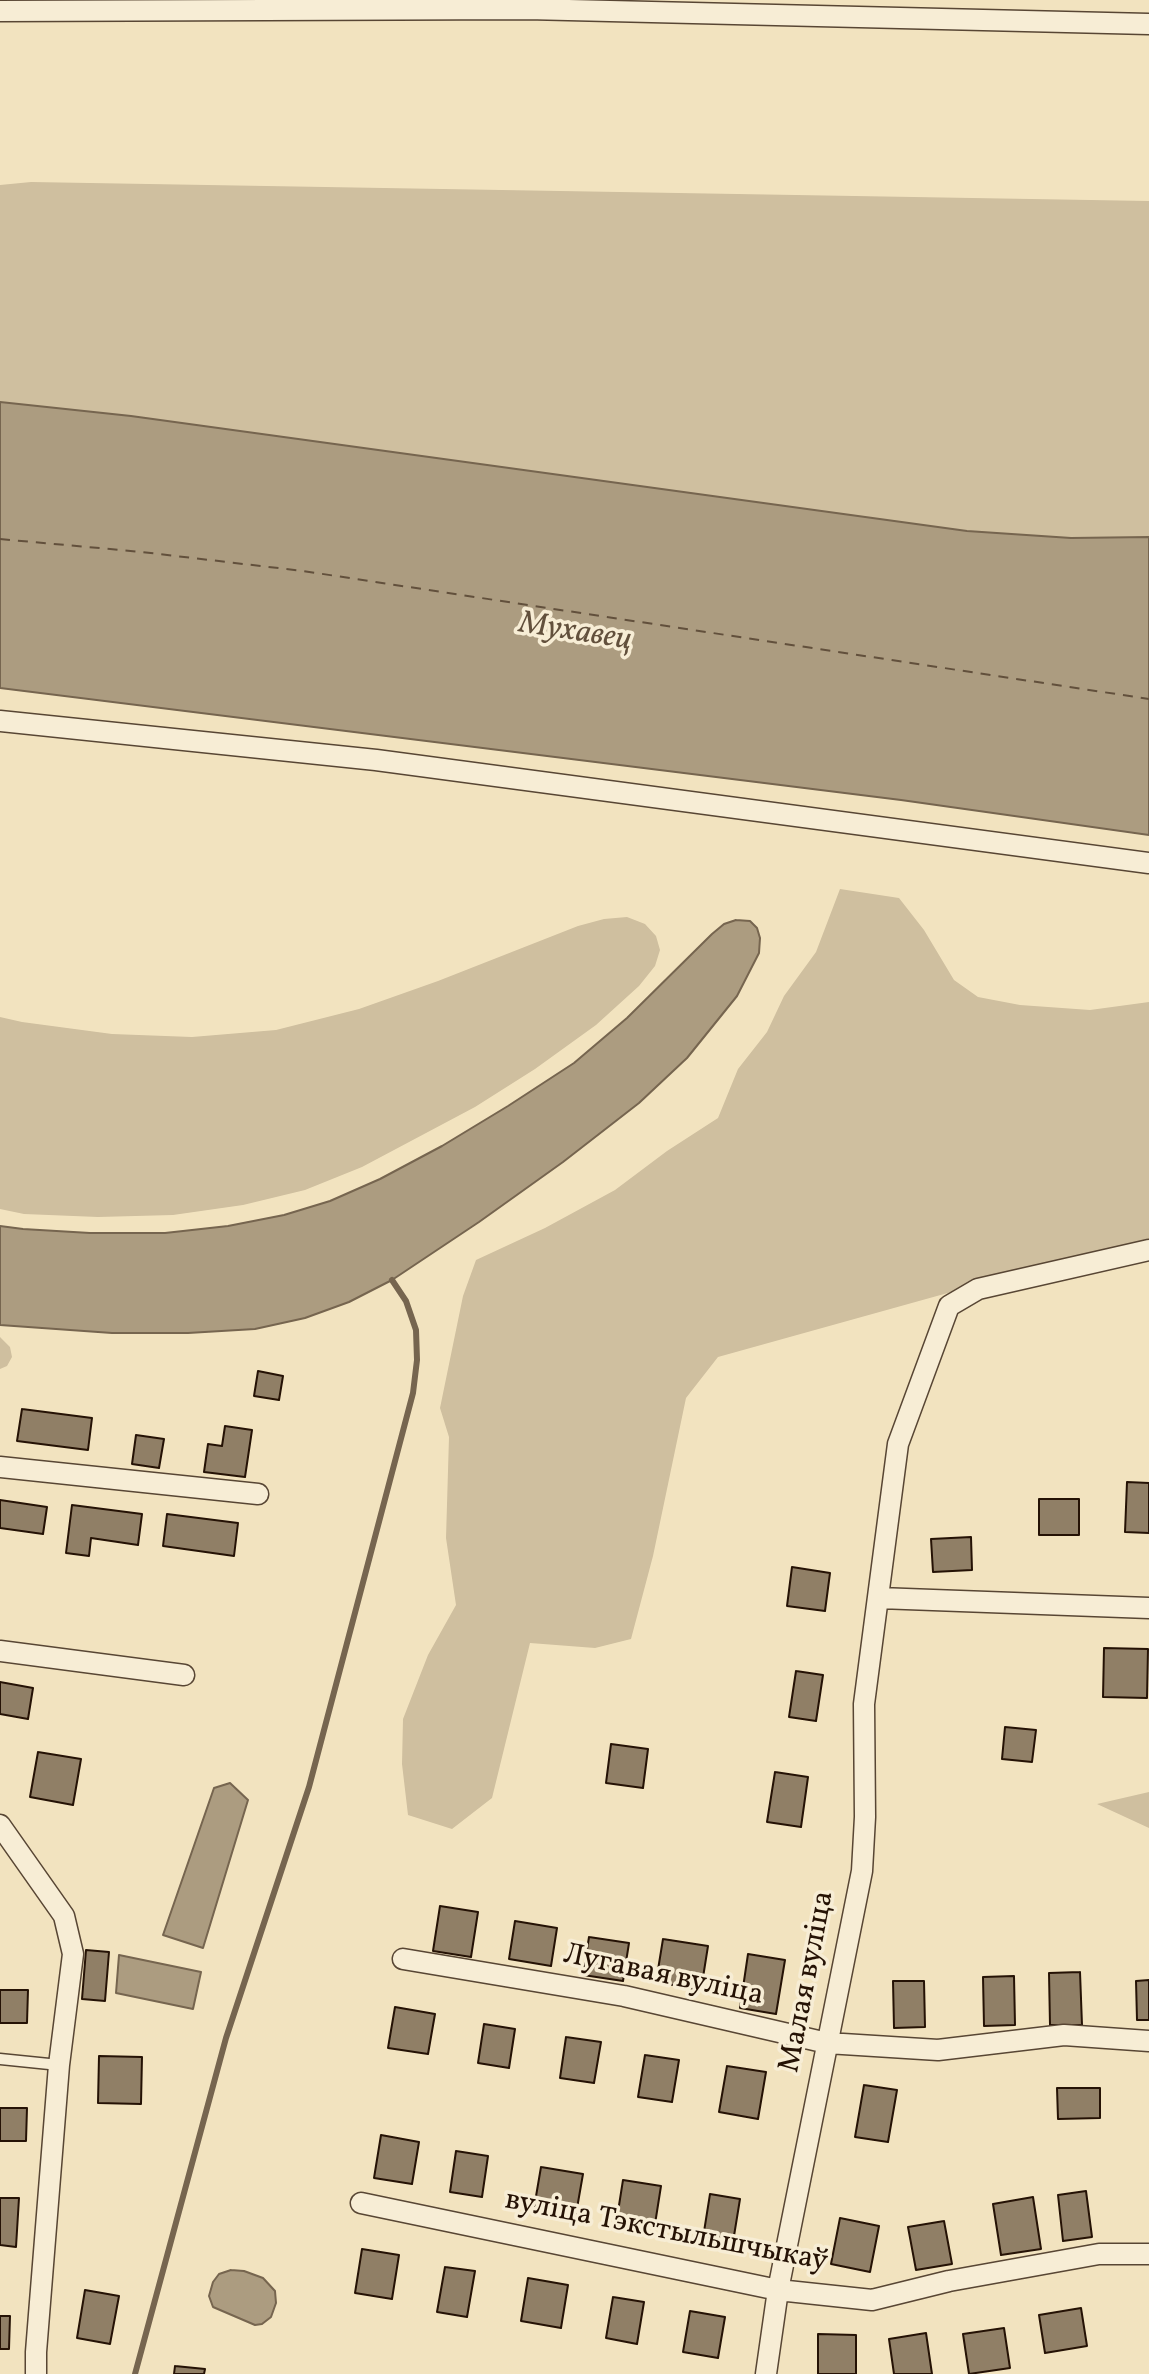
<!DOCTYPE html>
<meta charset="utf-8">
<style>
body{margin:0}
canvas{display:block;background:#f2e3bf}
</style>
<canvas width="1149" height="2374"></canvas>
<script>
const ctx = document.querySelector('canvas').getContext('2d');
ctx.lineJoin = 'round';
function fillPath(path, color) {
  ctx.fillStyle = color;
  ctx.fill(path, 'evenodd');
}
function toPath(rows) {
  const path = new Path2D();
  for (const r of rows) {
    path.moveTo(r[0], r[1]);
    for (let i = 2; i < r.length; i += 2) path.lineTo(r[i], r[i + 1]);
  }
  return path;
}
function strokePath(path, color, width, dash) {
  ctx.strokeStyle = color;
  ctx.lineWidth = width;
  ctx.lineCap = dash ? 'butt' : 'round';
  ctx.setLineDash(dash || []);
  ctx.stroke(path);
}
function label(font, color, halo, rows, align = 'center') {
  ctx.font = font + ' Vollkorn,serif';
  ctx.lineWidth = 7;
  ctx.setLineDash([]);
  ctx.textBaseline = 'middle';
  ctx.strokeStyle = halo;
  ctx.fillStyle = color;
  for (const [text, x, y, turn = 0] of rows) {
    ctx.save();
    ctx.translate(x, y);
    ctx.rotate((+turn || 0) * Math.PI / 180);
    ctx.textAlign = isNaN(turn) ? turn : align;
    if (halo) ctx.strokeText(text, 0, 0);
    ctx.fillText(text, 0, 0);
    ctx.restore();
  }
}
const green = toPath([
 [31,182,1149,201,1149,537,1071,538,967,531,131,416,0,402,0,185],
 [840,889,899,898,924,930,954,980,978,997,1020,1005,1090,1010,1149,1002,1149,1243,1041,1267,718,1357,686,1398,653,1556,631,1639,595,1648,530,1643,492,1798,452,1829,408,1815,402,1764,403,1719,428,1655,456,1605,446,1538,449,1437,440,1408,463,1296,476,1260,545,1228,615,1190,667,1151,718,1118,738,1069,767,1032,784,996,816,952],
 [627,917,645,924,656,936,660,950,655,966,639,986,596,1025,535,1069,475,1107,362,1167,305,1190,243,1205,173,1215,98,1217,24,1214,0,1209,0,1017,22,1022,112,1034,192,1037,276,1030,359,1009,438,981,578,926,604,919],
 [0,1337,10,1347,12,1357,7,1366,0,1369],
 [1149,1792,1149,1828,1097,1804]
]);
const water = toPath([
 [0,402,131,416,967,531,1071,538,1149,537,1149,835,901,800,0,688,0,402],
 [736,920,750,921,757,928,760,938,759,953,737,996,687,1058,639,1103,563,1162,479,1222,392,1280,349,1302,305,1318,255,1329,188,1333,112,1333,0,1325,0,1226,23,1229,90,1233,165,1233,228,1226,284,1215,330,1201,380,1179,442,1146,508,1106,574,1063,627,1018,712,934,724,924,736,920],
 [230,1783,248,1800,203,1948,163,1935,214,1788,230,1783],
 [119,1955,201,1972,193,2009,116,1993,119,1955],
 [231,2270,244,2271,263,2278,275,2291,276,2303,271,2317,262,2324,255,2325,213,2307,209,2296,213,2282,219,2274,231,2270]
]);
const stream = toPath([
 [135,2374,226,2038,309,1787,413,1393,417,1360,416,1330,406,1301,392,1280]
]);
const ferry = toPath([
 [0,539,142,552,303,571,1149,699]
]);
const building = toPath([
 [258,1371,283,1376,279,1400,254,1396,258,1371],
 [22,1409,92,1418,88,1450,17,1441,22,1409],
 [225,1426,252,1430,245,1477,204,1472,208,1444,222,1446,225,1426],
 [136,1435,164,1439,159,1468,132,1464,136,1435],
 [1127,1482,1149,1483,1149,1533,1125,1532,1127,1482],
 [1039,1499,1079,1499,1079,1535,1039,1535,1039,1499],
 [0,1500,47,1507,43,1534,0,1528,0,1500],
 [72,1505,142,1514,138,1545,91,1538,89,1556,66,1553,72,1505],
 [167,1514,238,1523,234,1556,163,1546,167,1514],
 [971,1537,972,1570,933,1572,931,1539,971,1537],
 [792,1567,830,1573,825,1611,787,1606,792,1567],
 [1104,1648,1148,1649,1147,1698,1103,1697,1104,1648],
 [796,1671,823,1675,816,1721,789,1717,796,1671],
 [0,1682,33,1688,28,1719,0,1714,0,1682],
 [1005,1727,1036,1730,1032,1762,1002,1759,1005,1727],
 [611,1744,648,1749,643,1788,606,1783,611,1744],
 [38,1752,81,1759,73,1805,30,1797,38,1752],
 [775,1772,808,1777,801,1827,767,1822,775,1772],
 [440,1906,478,1912,471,1957,433,1951,440,1906],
 [515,1921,557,1928,551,1966,509,1959,515,1921],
 [589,1937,629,1943,623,1981,583,1975,589,1937],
 [663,1939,708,1946,701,1990,656,1982,663,1939],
 [86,1950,109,1952,105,2001,82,1999,86,1950],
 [748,1954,785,1960,776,2014,740,2008,748,1954],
 [1080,1972,1082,2025,1050,2025,1049,1973,1080,1972],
 [1014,1976,1015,2025,984,2026,983,1977,1014,1976],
 [1149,1980,1149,2020,1137,2020,1136,1981,1149,1980],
 [893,1981,924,1981,925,2027,894,2028,893,1981],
 [0,1990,28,1990,27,2023,0,2023,0,1990],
 [395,2007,435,2014,428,2054,388,2048,395,2007],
 [484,2024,515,2029,509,2068,478,2063,484,2024],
 [566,2037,601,2042,594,2083,560,2078,566,2037],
 [645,2055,679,2060,672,2102,638,2097,645,2055],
 [99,2056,142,2057,141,2104,98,2103,99,2056],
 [727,2066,766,2072,758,2119,719,2112,727,2066],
 [864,2085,897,2090,888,2142,855,2137,864,2085],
 [1057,2088,1100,2088,1100,2118,1058,2119,1057,2088],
 [0,2108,27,2108,26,2141,0,2141,0,2108],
 [381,2135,419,2142,412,2184,374,2178,381,2135],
 [456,2151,488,2156,482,2197,450,2192,456,2151],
 [541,2167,583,2174,576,2214,534,2208,541,2167],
 [623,2180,661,2186,655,2224,617,2218,623,2180],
 [1086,2191,1092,2237,1063,2241,1058,2195,1086,2191],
 [710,2194,740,2199,733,2242,703,2238,710,2194],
 [1033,2197,1041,2249,1001,2255,993,2204,1033,2197],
 [0,2198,19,2198,16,2247,0,2245,0,2198],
 [840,2218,879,2226,870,2272,831,2264,840,2218],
 [944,2221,952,2264,916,2270,908,2227,944,2221],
 [362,2249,399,2255,392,2299,355,2293,362,2249],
 [445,2267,475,2271,467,2317,437,2312,445,2267],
 [528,2278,568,2285,561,2328,521,2321,528,2278],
 [85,2290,119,2296,110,2344,77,2338,85,2290],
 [613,2297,644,2302,637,2344,606,2338,613,2297],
 [1081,2308,1087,2346,1045,2353,1039,2315,1081,2308],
 [690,2311,725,2317,718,2358,683,2352,690,2311],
 [0,2316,10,2316,9,2349,0,2349,0,2316],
 [1004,2328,1010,2368,969,2374,963,2334,1004,2328],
 [926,2333,932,2374,894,2374,889,2339,926,2333],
 [818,2334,856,2335,856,2374,818,2374,818,2334],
 [175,2366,205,2369,204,2374,174,2374,175,2366]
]);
const service = toPath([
 [0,2059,59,2065]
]);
const minor = toPath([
 [0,11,527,9,1149,24],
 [0,721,376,760,1149,863],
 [0,1467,258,1494],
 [879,1598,1149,1608],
 [0,1651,184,1675],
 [0,1825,64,1916,73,1954,59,2065,36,2352,36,2374],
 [403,1959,624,1996,827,2043,938,2050,1064,2035,1149,2041],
 [361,2203,778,2290,872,2300,949,2281,1099,2254,1149,2254],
 [766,2374,778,2290,862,1871,865,1817,864,1704,898,1444,949,1306,978,1289,1149,1250]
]);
const streetNames = [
 ["Лугавая вуліца",663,1977,12],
 ["Малая вуліца",809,1982,-79],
 ["вуліца Тэкстыльшчыкаў",666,2233,11]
];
const waterNames = [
 ["Мухавец",575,634,9]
];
fillPath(green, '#cfbf9f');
fillPath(water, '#ac9c80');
strokePath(water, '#76654f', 2);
strokePath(stream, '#76654f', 6);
strokePath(ferry, '#62503c', 2, [10, 8]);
fillPath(building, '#907f66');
strokePath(building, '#251205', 2);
strokePath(service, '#584634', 13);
strokePath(minor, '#584634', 23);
strokePath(service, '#f7edd5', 10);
strokePath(minor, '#f7edd5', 20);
label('30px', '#251205', '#f7edd5', streetNames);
label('italic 32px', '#62503c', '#f7edd5', waterNames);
</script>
